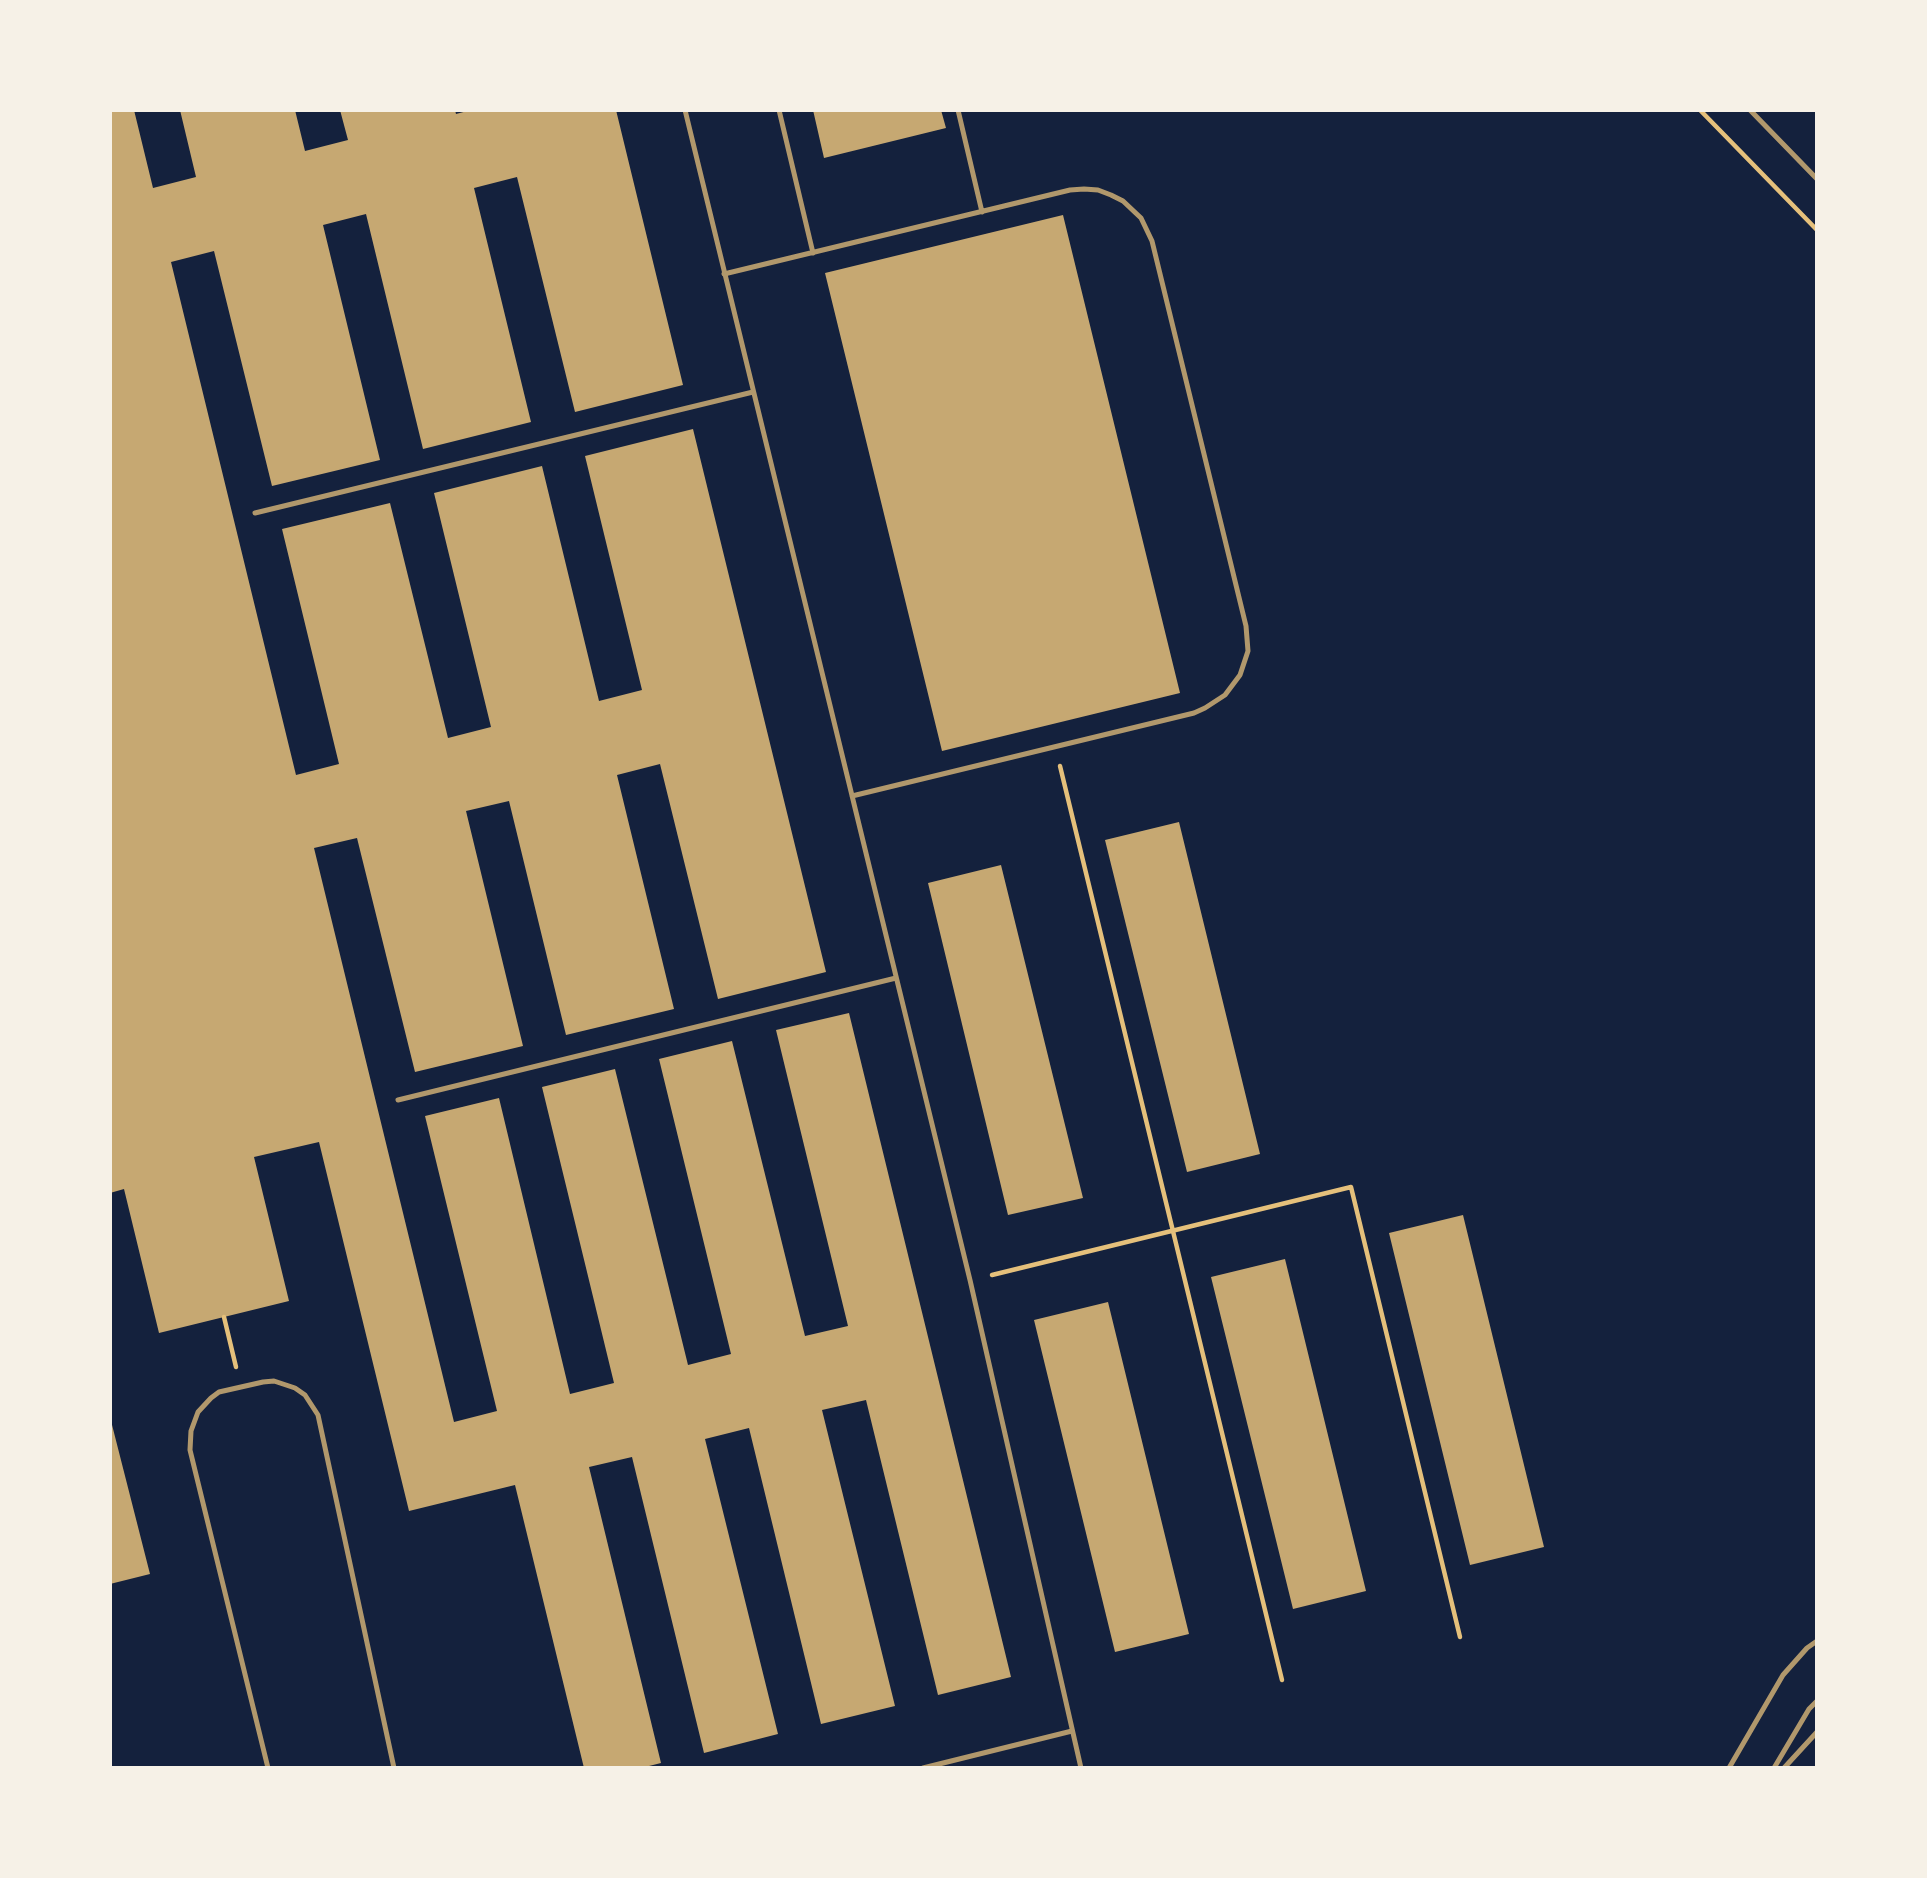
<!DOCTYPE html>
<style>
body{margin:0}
#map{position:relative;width:1927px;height:1878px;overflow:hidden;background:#14213d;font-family:Quicksand,sans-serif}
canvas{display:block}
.frame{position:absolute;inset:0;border:112px solid #f6f1e7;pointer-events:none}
</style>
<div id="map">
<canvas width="1927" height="1878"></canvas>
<div class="frame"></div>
</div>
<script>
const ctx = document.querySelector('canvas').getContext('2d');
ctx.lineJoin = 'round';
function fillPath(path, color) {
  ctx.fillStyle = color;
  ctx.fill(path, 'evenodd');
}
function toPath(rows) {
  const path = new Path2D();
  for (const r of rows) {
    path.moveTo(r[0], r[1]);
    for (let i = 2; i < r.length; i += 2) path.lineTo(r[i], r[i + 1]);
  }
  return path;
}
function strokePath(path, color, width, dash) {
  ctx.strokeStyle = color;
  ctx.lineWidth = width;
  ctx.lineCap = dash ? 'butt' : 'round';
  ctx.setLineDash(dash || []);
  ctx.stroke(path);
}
const building = toPath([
 [110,110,134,110,153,188,196,177,180,110,295,110,305,151,348,140,340,110,455,110,456,114,471,110,616,110,683,385,575,412,517,177,474,188,531,422,423,449,366,214,323,225,380,460,272,486,214,251,171,262,296,775,339,764,282,529,390,503,448,738,491,727,434,493,542,466,599,701,642,690,585,456,693,429,826,972,718,999,660,764,617,775,674,1009,566,1035,509,801,466,811,523,1046,415,1072,357,838,314,848,454,1422,497,1411,425,1116,499,1098,570,1394,614,1383,542,1087,615,1069,688,1365,731,1354,659,1059,732,1041,805,1336,848,1326,776,1030,849,1013,1011,1677,938,1695,866,1400,822,1410,895,1706,821,1724,749,1428,705,1439,778,1734,704,1753,632,1457,589,1467,661,1763,641,1768,584,1768,515,1485,409,1511,319,1142,254,1157,289,1301,159,1333,124,1189,110,1193],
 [813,110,941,110,946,128,824,158],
 [1063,215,1180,693,942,751,825,273],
 [1179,822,1260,1154,1187,1172,1105,840],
 [1001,865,1083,1198,1008,1215,928,883],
 [1463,1215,1544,1547,1470,1565,1389,1233],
 [1285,1259,1366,1591,1293,1609,1211,1277],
 [1108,1302,1189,1634,1115,1652,1034,1320],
 [110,1417,150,1574,110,1584]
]);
const path = toPath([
 [1700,110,1817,230],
 [1060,766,1282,1680],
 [992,1275,1351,1187,1460,1637],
 [224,1317,236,1367]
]);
const service = toPath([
 [685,110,970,1280,1081,1768],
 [779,110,813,253],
 [958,110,982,212],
 [1750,110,1817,179],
 [724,274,1070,190,1084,189,1098,190,1111,195,1123,201,1141,218,1152,241,1246,626,1248,651,1240,675,1225,695,1205,708,1194,713,852,796],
 [255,513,753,392],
 [398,1100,896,978],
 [268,1768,190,1450,191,1431,198,1412,211,1398,219,1392,263,1382,274,1381,295,1388,305,1395,318,1415,394,1768],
 [923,1768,1072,1731],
 [1729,1768,1783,1675,1807,1648,1817,1641],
 [1774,1768,1809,1709,1817,1701],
 [1784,1768,1817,1732]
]);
fillPath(building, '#c6a872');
strokePath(path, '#e5c07b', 4.5);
strokePath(service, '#b1986c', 5);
</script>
